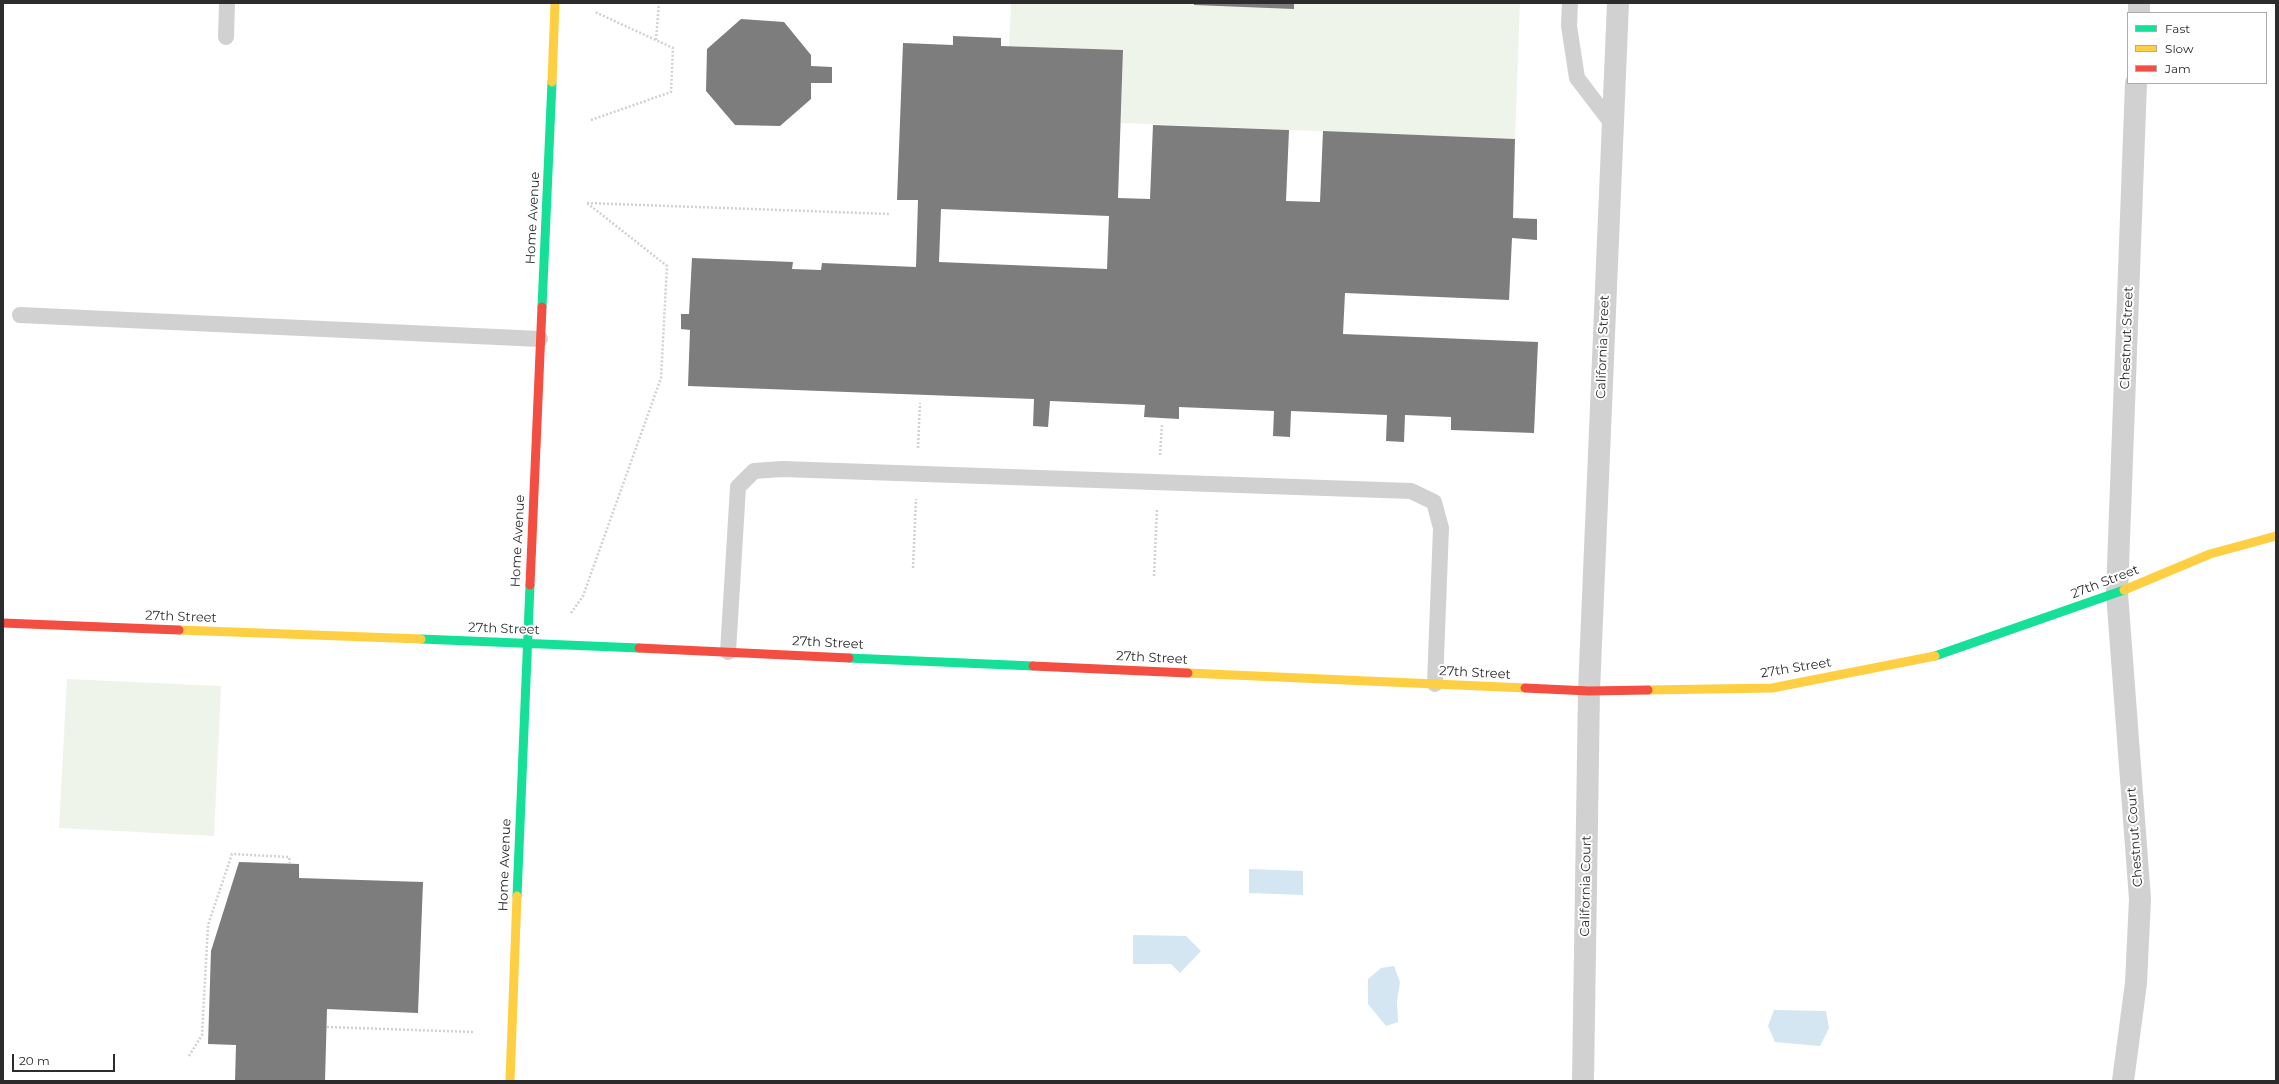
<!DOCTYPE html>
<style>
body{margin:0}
#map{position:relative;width:2279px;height:1084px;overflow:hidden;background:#fff;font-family:Montserrat,sans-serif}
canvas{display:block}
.frame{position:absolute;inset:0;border:4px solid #2c2c2c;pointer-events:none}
.legend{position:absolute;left:2127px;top:12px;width:140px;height:72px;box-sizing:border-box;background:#fff;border:1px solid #ababab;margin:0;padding:5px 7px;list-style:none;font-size:12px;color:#2c2c2c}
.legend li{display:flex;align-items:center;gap:8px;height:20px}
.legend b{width:20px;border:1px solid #ababab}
.scale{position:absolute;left:12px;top:1054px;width:103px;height:18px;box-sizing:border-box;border:2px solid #2c2c2c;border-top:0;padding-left:5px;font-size:12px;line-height:14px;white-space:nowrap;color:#2c2c2c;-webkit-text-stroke:3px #fff;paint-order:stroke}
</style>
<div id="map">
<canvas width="2279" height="1084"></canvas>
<div class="frame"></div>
<ul class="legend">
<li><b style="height:5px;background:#16e098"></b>Fast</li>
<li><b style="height:5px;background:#ffcf43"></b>Slow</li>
<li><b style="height:5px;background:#f24e42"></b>Jam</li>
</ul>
<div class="scale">20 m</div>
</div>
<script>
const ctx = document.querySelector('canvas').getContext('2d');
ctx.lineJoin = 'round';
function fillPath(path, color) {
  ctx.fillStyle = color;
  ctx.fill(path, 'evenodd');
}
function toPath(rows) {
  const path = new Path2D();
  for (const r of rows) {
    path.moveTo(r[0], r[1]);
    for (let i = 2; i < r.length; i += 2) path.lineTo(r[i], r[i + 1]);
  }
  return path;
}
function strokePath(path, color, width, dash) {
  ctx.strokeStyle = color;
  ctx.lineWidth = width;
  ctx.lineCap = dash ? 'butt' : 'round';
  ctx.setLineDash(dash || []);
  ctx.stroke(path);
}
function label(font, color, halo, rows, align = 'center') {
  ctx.font = font + ' Montserrat,sans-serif';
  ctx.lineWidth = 4;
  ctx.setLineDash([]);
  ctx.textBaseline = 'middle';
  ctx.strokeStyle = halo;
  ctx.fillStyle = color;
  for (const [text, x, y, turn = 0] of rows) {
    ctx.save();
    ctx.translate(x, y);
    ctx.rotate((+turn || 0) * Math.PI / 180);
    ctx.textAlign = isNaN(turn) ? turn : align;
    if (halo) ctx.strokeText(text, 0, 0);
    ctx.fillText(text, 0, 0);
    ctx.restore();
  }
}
const green = toPath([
 [1011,3,1520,3,1515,139,1121,123,1123,50,1009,46],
 [67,679,221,686,214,836,59,828]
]);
const water = toPath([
 [1249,869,1303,871,1303,895,1249,893],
 [1133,935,1186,936,1201,951,1180,973,1171,964,1133,964],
 [1394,966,1400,982,1397,1001,1398,1022,1386,1026,1368,1004,1368,979,1381,968],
 [1774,1010,1826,1011,1829,1028,1820,1046,1775,1042,1768,1026]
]);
const building = toPath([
 [1194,3,1294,3,1294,9,1194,5],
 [741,19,784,22,811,55,811,66,832,67,832,83,811,83,811,99,780,126,735,125,706,91,707,49],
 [953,36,1001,38,1001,46,1123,50,1118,198,1150,199,1153,125,1289,130,1286,201,1320,202,1323,131,1515,139,1513,218,1537,219,1537,240,1512,238,1509,300,1345,293,1343,334,1538,342,1534,433,1451,430,1451,417,1405,415,1404,442,1386,441,1387,415,1291,411,1290,437,1273,436,1274,411,1179,407,1179,419,1144,417,1145,405,1050,401,1048,427,1033,426,1034,399,688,386,690,330,681,329,681,314,689,314,692,258,793,262,792,269,821,270,822,263,916,267,918,200,897,200,903,43,953,45],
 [941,209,1109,216,1107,269,939,262],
 [239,862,299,864,299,878,423,882,418,1013,327,1009,325,1081,235,1081,236,1045,208,1044,211,951]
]);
const path = toPath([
 [656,40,659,3],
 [591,120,671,92,673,48,595,12],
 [587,203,889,214],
 [918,448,920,403],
 [1160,455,1162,424],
 [913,568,916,499],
 [1154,576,1157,508],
 [571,613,583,596,661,378,667,266,587,203],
 [327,1027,474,1032],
 [189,1056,202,1035,208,925,232,854,289,857,290,864]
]);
const lane = toPath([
 [1570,3,1569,26,1577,78,1613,125],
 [226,37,227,3],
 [20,315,540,339],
 [728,652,738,487,754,471,782,469,1411,491,1434,502,1441,528,1435,684]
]);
const street = toPath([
 [2139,13,2139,3],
 [1583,1081,1589,691,1618,3],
 [2123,1081,2136,983,2140,899,2117,593,2136,83]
]);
const fast = toPath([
 [542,307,552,82],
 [421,639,639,648],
 [1935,656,2124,590],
 [849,658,1033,666],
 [517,896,530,585]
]);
const slow = toPath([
 [552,82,555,3],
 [2124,590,2210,554,2276,536],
 [179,630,421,639],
 [1188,673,1525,688],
 [1648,690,1772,688,1935,656],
 [510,1081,517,896]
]);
const jam = toPath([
 [530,585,542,307],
 [3,623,179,630],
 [639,648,849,658],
 [1033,666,1188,673],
 [1525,688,1589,691,1648,690]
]);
const streetNames = [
 ["Home Avenue",533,218,-87],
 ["Chestnut Street",2127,338,-88],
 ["California Street",1603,347,-88],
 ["Home Avenue",518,541,-87],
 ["27th Street",2105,582,-21],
 ["27th Street",181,617,2],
 ["27th Street",504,629,2],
 ["27th Street",828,643,3],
 ["27th Street",1152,658,3],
 ["27th Street",1796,668,-9],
 ["27th Street",1475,673,3],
 ["Chestnut Court",2135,837,-94],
 ["Home Avenue",505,865,-88],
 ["California Court",1586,886,-89]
];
fillPath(green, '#eff4ea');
fillPath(water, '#d4e6f2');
fillPath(building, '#7d7d7d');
strokePath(path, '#d1d1d1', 2.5, [2, 2]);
strokePath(lane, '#d1d1d1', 16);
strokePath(street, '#d1d1d1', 22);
strokePath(fast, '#16e098', 9);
strokePath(slow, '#ffcf43', 9);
strokePath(jam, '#f24e42', 9);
label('13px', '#2c2c2c', '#fff', streetNames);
</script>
